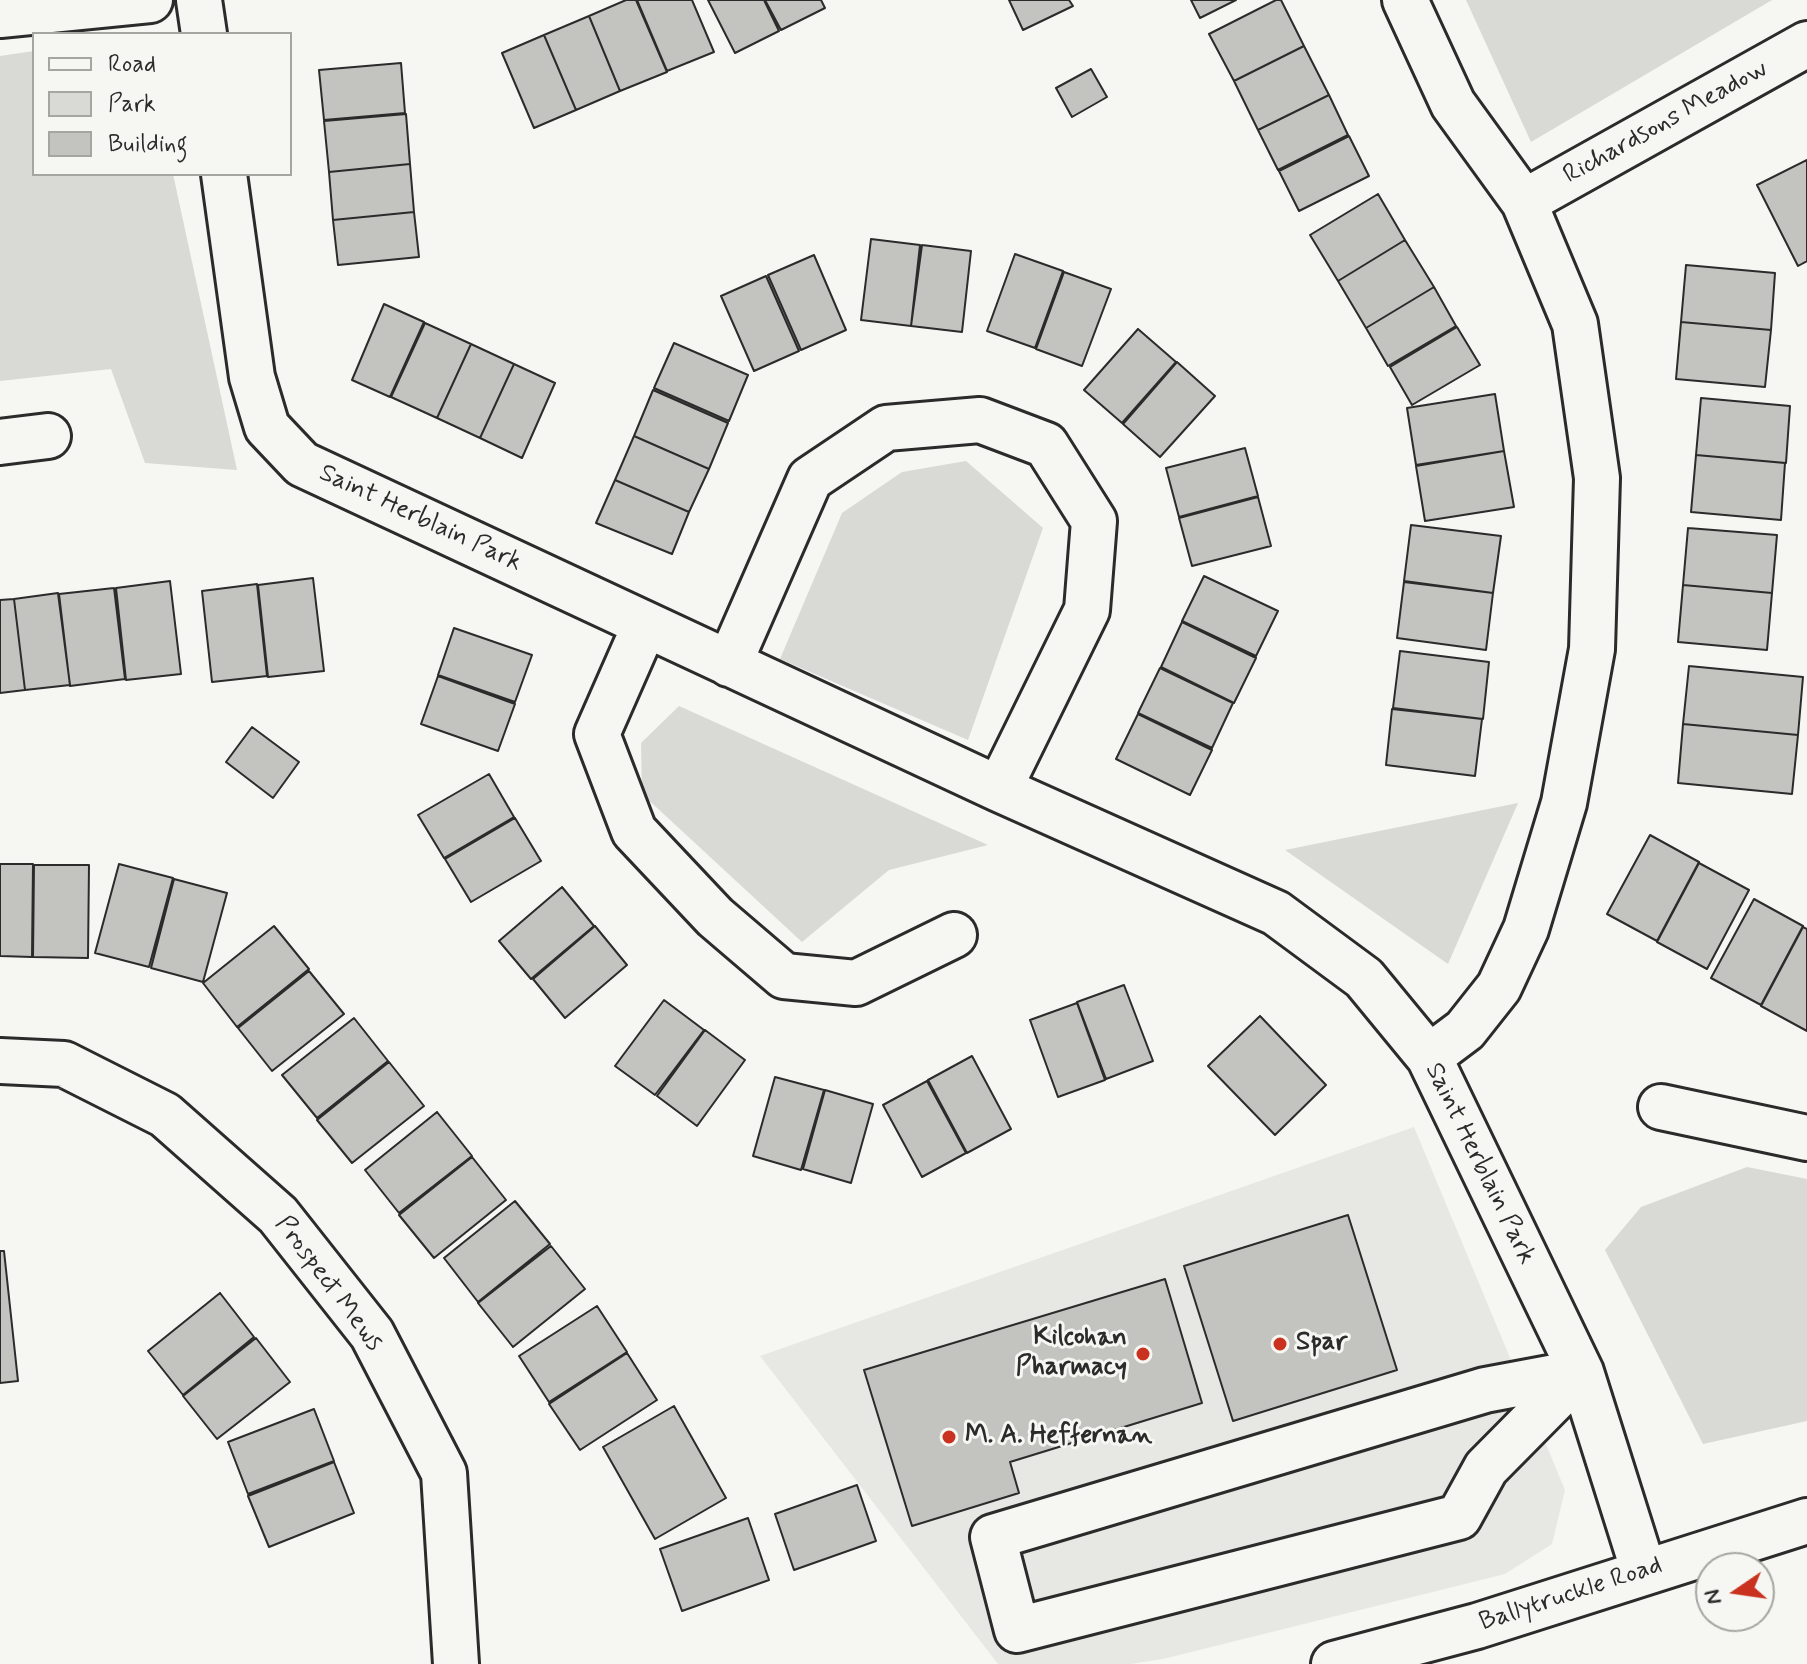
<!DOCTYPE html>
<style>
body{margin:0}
#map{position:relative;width:1807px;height:1664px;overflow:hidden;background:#f6f6f2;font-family:Mynerve,sans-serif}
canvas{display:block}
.legend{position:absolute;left:32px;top:32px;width:260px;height:144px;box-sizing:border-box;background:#f6f6f2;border:2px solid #a5a5a2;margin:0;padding:10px 14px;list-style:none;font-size:24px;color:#2b2b2b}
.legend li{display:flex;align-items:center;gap:16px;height:40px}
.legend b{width:40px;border:2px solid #a5a5a2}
.north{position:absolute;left:1695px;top:1552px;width:80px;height:80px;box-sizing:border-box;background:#f6f6f2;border:2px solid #a5a5a2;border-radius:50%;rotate:257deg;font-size:22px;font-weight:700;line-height:32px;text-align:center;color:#2b2b2b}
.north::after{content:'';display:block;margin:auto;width:28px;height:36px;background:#c8321e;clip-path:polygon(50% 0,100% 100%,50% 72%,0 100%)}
</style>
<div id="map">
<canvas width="1807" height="1664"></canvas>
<ul class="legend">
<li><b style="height:10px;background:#f6f6f2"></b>Road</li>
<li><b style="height:22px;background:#d9d9d5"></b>Park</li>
<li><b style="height:22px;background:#c3c3c0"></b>Building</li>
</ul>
<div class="north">N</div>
</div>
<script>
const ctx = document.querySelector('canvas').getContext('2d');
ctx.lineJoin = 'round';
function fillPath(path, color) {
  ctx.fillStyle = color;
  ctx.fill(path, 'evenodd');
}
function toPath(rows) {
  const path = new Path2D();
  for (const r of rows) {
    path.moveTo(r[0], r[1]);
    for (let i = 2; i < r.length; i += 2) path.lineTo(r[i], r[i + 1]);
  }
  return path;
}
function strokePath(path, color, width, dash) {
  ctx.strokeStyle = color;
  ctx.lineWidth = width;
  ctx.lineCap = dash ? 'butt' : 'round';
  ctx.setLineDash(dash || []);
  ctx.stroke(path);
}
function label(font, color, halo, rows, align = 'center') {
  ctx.font = font + ' Mynerve,sans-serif';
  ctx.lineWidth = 6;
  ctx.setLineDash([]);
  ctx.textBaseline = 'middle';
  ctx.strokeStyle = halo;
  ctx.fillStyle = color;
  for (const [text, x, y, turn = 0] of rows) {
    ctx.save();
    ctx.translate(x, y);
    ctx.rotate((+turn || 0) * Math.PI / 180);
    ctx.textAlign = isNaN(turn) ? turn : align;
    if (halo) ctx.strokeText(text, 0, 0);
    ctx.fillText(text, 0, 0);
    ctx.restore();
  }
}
const built = toPath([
 [1414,1127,1565,1490,1552,1544,1505,1574,1163,1659,1131,1664,998,1664,760,1356]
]);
const green = toPath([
 [1466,0,1772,0,1531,142],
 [34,51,34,174,173,174,237,470,145,463,111,369,0,381,0,56],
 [966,461,1043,528,968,740,780,659,842,513,902,472],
 [679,706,988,845,889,870,802,942,642,794,641,743],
 [1518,803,1448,964,1285,850],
 [1747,1167,1807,1179,1807,1421,1703,1444,1605,1250,1641,1207]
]);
const building = toPath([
 [626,0,636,0,667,72,620,91,589,16,626,0],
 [637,0,692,0,714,52,667,71,637,0],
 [708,0,764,0,779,31,735,53,708,0],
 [765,0,821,0,825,8,781,30,765,0],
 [1009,0,1069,0,1073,6,1023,30,1009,0],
 [1191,0,1236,0,1200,18,1191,0],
 [1276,0,1281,0,1304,46,1234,81,1209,34,1276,0],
 [589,16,620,91,576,110,544,35,589,16],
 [544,35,576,110,534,128,502,53,544,35],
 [1304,46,1329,95,1258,130,1234,81,1304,46],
 [401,63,405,113,324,120,319,70,401,63],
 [1091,69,1107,97,1072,117,1056,88,1091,69],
 [1329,95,1348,135,1278,170,1258,130,1329,95],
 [406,114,410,164,329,172,324,121,406,114],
 [1349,136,1369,176,1299,211,1279,171,1349,136],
 [1807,160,1807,261,1798,266,1757,185,1807,160],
 [410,164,414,212,333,220,329,172,410,164],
 [1378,194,1405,240,1338,281,1310,235,1378,194],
 [414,212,419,257,338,265,333,220,414,212],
 [871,239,920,245,911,326,861,320,871,239],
 [1405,240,1434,287,1366,328,1338,281,1405,240],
 [922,245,971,251,962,332,911,326,922,245],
 [1015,254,1063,271,1035,348,987,331,1015,254],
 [814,255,846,330,801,350,768,275,814,255],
 [1686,265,1775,273,1771,330,1681,322,1686,265],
 [1064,272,1111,289,1082,366,1036,349,1064,272],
 [766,276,799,351,754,371,721,296,766,276],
 [1434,287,1456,326,1388,366,1366,328,1434,287],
 [384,304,424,322,390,397,352,380,384,304],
 [1681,322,1771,330,1765,387,1676,379,1681,322],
 [425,323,471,344,437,418,391,397,425,323],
 [1457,327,1480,365,1412,405,1390,367,1457,327],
 [1138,329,1176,362,1122,423,1084,390,1138,329],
 [674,343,748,375,729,421,654,388,674,343],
 [471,344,514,364,480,438,437,418,471,344],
 [1177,362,1215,396,1160,457,1123,424,1177,362],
 [514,364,555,383,522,458,480,438,514,364],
 [653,390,728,423,709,469,634,436,653,390],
 [1495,394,1504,451,1416,465,1407,408,1495,394],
 [1701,398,1790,406,1786,463,1696,455,1701,398],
 [634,436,709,469,689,512,615,480,634,436],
 [1245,448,1258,496,1179,517,1166,468,1245,448],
 [1504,451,1514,507,1425,521,1416,466,1504,451],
 [1696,455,1785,463,1781,520,1691,512,1696,455],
 [615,480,689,512,672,554,596,523,615,480],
 [1258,497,1271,546,1192,566,1179,518,1258,497],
 [1411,525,1501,536,1493,593,1404,581,1411,525],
 [1688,528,1777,535,1772,593,1683,585,1688,528],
 [1204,576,1278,611,1256,656,1182,621,1204,576],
 [313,578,324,671,268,677,258,585,313,578],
 [170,581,181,674,126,680,116,588,170,581],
 [1404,582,1493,593,1486,650,1397,638,1404,582],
 [257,584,267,676,212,682,202,591,257,584],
 [1683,585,1772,593,1767,650,1678,642,1683,585],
 [114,588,125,679,70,686,59,594,114,588],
 [58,593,70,685,25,690,14,599,58,593],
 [14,599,25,690,0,693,0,600,14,599],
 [1182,622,1256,658,1234,703,1161,667,1182,622],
 [454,628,532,655,515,702,438,675,454,628],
 [1400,651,1489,662,1483,719,1393,708,1400,651],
 [1689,666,1803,677,1798,735,1683,724,1689,666],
 [1160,668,1233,703,1212,748,1138,713,1160,668],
 [438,676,515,704,498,751,421,724,438,676],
 [1392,709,1482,719,1475,776,1386,765,1392,709],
 [1138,714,1212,750,1190,795,1116,759,1138,714],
 [1683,724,1798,735,1792,794,1678,783,1683,724],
 [252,727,299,762,273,798,226,762,252,727],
 [489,774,514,817,444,858,418,815,489,774],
 [515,818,541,861,471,902,445,859,515,818],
 [1650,835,1699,862,1657,941,1607,914,1650,835],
 [1699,863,1749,890,1707,969,1657,942,1699,863],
 [0,864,33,864,32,957,0,956,0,864],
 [119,864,173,878,149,967,95,953,119,864],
 [34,865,89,865,88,958,33,957,34,865],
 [174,879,227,893,203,982,151,968,174,879],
 [562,887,594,926,531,979,499,941,562,887],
 [1754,899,1803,926,1761,1005,1711,978,1754,899],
 [274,926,309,969,237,1027,203,983,274,926],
 [595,926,627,965,565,1018,533,979,595,926],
 [1803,927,1807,929,1807,1031,1761,1006,1803,927],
 [309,971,344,1014,272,1071,238,1028,309,971],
 [1124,985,1153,1061,1106,1079,1077,1002,1124,985],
 [664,1000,704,1030,655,1095,615,1066,664,1000],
 [1077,1003,1105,1080,1058,1097,1030,1020,1077,1003],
 [1260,1016,1326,1085,1275,1135,1208,1066,1260,1016],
 [354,1018,388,1061,317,1118,282,1075,354,1018],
 [705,1030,745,1060,697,1126,657,1096,705,1030],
 [972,1056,1011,1129,967,1153,928,1080,972,1056],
 [389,1062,424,1106,352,1163,317,1120,389,1062],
 [775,1077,824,1090,801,1170,753,1156,775,1077],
 [927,1081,966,1153,922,1177,883,1105,927,1081],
 [825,1090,873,1104,851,1183,803,1169,825,1090],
 [437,1112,472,1156,399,1213,365,1170,437,1112],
 [472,1157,506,1200,434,1258,399,1215,472,1157],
 [515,1201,550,1244,478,1302,444,1258,515,1201],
 [1348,1215,1397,1370,1233,1421,1184,1266,1348,1215],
 [551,1246,585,1289,513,1347,478,1303,551,1246],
 [0,1251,4,1251,18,1381,0,1383,0,1251],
 [1165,1279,1202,1403,1010,1462,1019,1493,912,1526,864,1370,1165,1279],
 [220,1293,254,1337,183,1395,148,1351,220,1293],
 [597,1306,627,1352,549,1402,519,1356,597,1306],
 [256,1338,290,1382,217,1439,183,1396,256,1338],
 [627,1353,657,1400,580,1450,549,1404,627,1353],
 [674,1406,726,1498,655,1539,603,1447,674,1406],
 [314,1409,334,1461,248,1494,228,1442,314,1409],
 [334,1462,354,1513,269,1547,248,1496,334,1462],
 [857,1485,876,1541,794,1570,775,1514,857,1485],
 [748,1518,769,1580,682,1611,660,1549,748,1518]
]);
const minor = toPath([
 [199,0,204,34],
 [1405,0,1453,104,1524,202,1575,324,1597,478,1592,649,1564,803,1526,929,1499,987,1465,1030,1429,1057],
 [0,15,150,0],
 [224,174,252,377,267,427,302,464,999,789,1276,913,1364,978,1429,1057,1581,1372,1644,1572],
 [1524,202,1807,44],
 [0,442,48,436],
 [645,625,597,734,634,831,715,917,784,976,856,983,954,935],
 [729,664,810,479,886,428,980,420,1046,445,1094,521,1087,610,999,789],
 [0,1061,64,1064,165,1115,278,1215,372,1334,444,1473,456,1664],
 [1661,1107,1807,1138],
 [1581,1372,1486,1468,1459,1517,1017,1630,993,1537,1485,1390,1581,1372],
 [1334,1664,1477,1626,1807,1521]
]);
const markers = [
 [1280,1344,8,"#c8321e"],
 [1143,1354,8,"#c8321e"],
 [949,1437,8,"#c8321e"]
];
const streetNames = [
 ["Richardsons Meadow",1666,123,-29],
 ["Saint Herblain Park",420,519,25],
 ["Saint Herblain Park",1479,1164,64],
 ["Prospect Mews",328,1284,53],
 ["Ballytruckle Road",1571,1595,-18]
];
const poiNames = [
 ["Kilcohan",1127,1339,"right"],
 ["Pharmacy",1127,1369,"right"],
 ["Spar",1296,1344],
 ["M. A. Heffernan",965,1437]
];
fillPath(built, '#e7e7e3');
fillPath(green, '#d9d9d5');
fillPath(building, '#c3c3c0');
strokePath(building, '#2b2b2b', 2);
strokePath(minor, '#2b2b2b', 50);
strokePath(minor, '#f6f6f2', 44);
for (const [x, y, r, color] of markers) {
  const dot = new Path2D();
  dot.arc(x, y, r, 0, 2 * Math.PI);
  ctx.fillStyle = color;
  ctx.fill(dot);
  strokePath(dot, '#f6f6f2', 3);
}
label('26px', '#2b2b2b', '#f6f6f2', streetNames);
label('bold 26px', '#2b2b2b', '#f6f6f2', poiNames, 'left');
</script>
